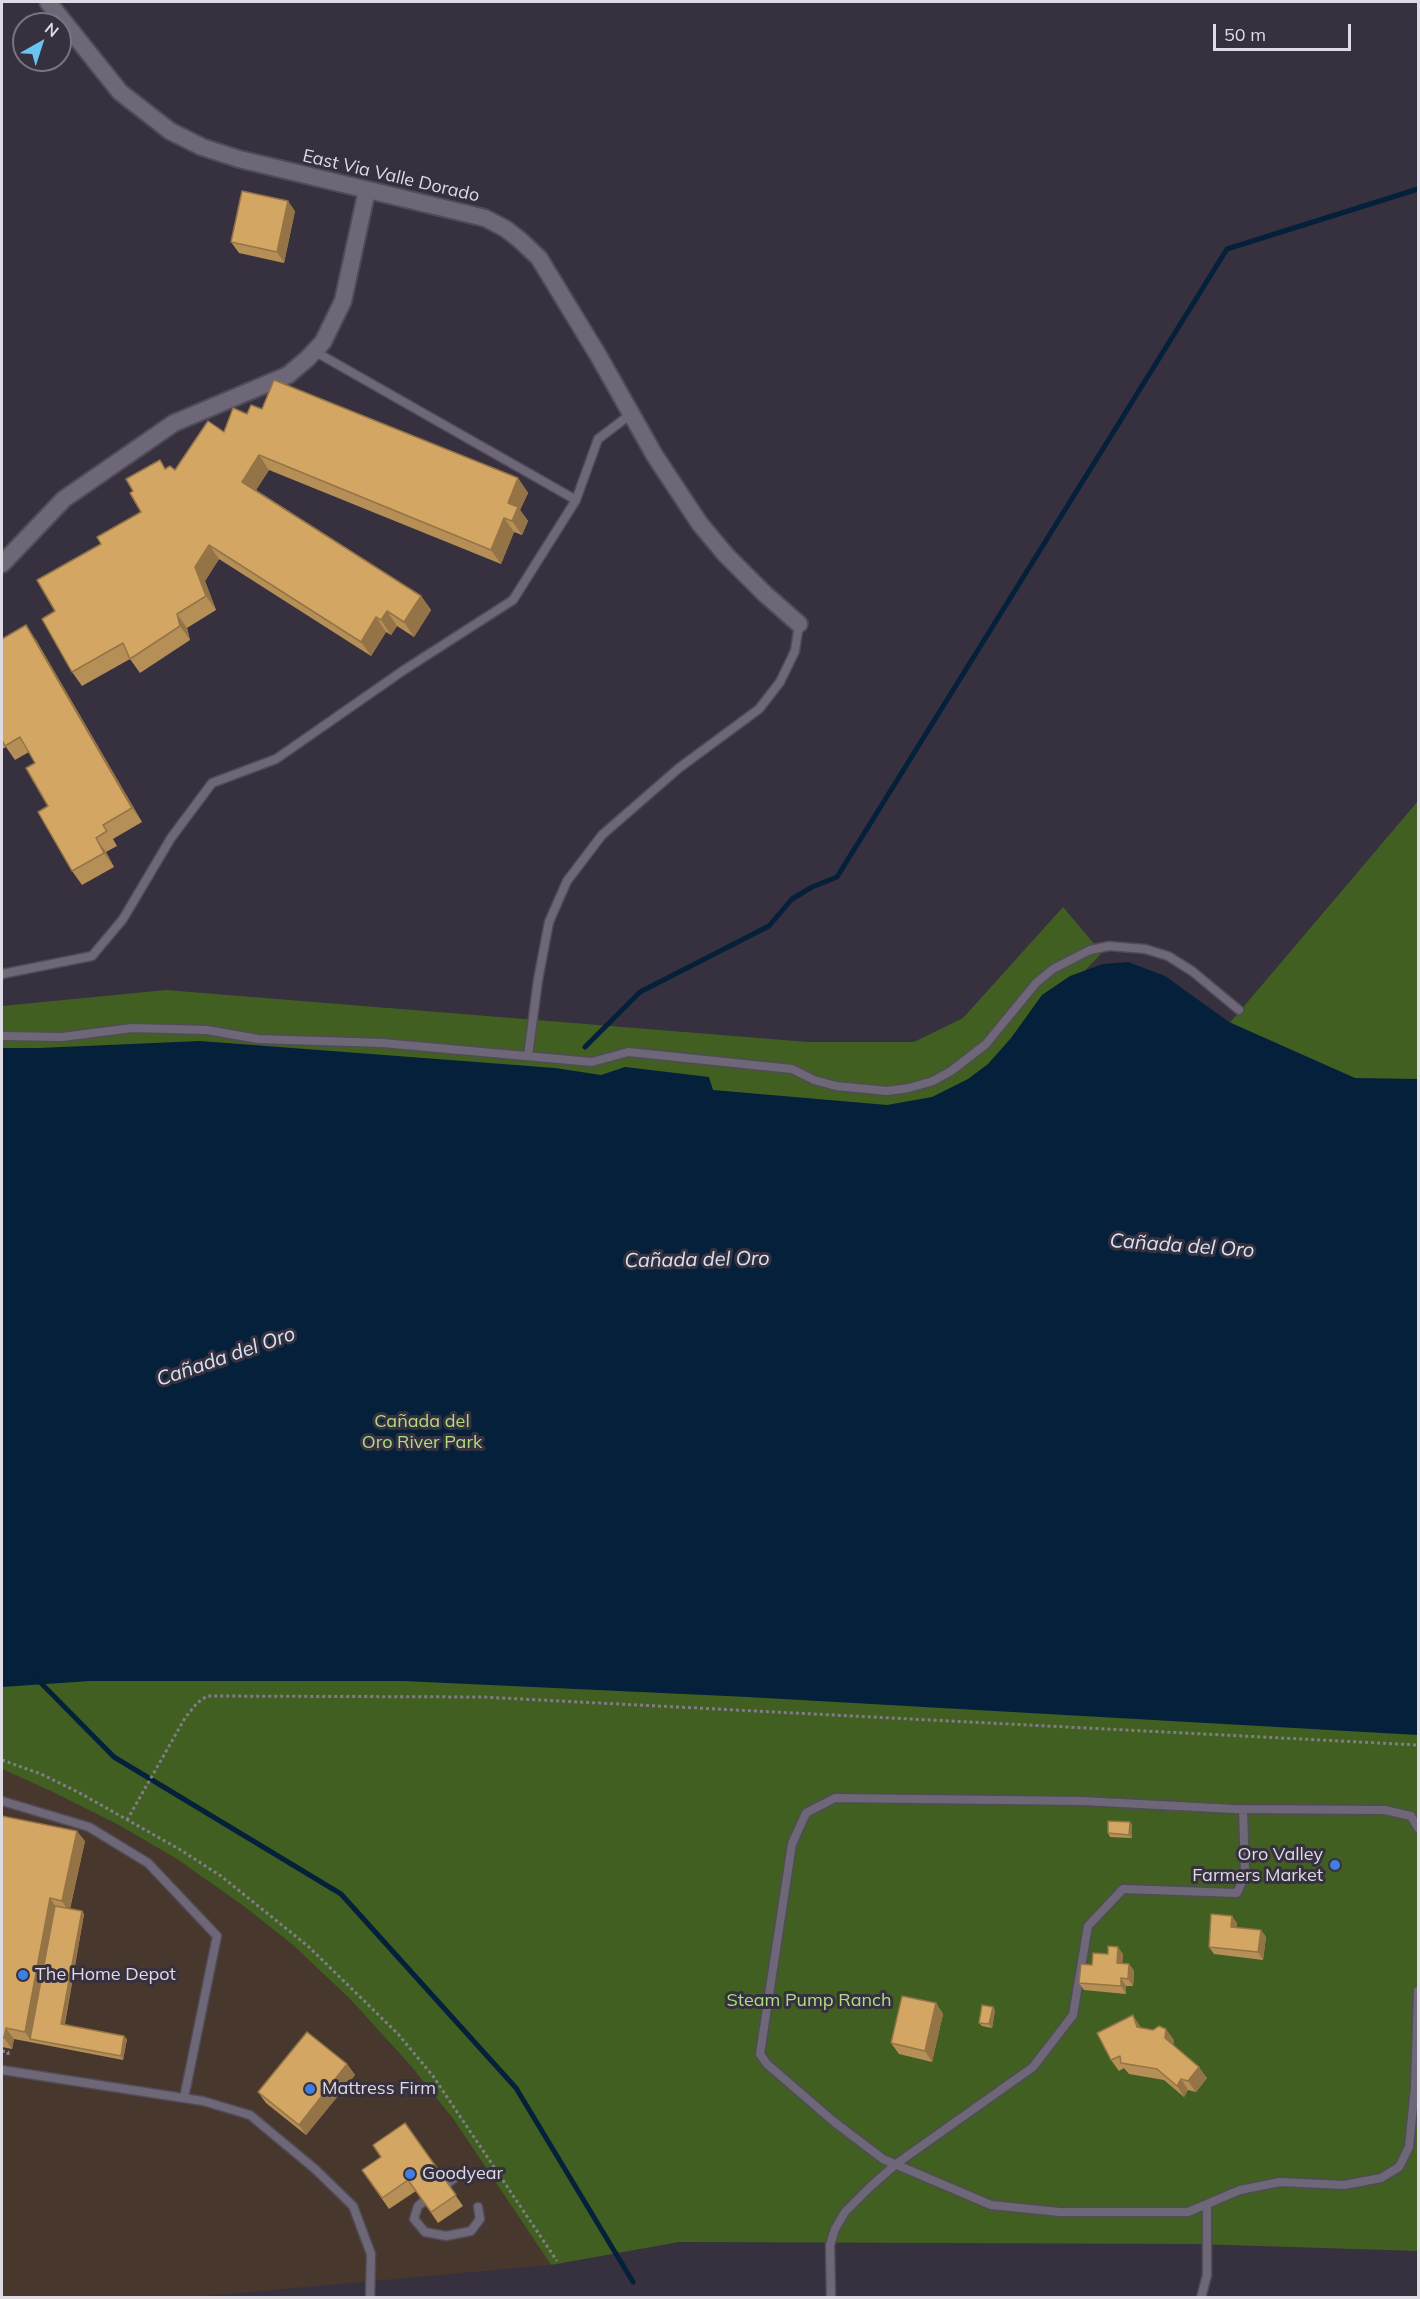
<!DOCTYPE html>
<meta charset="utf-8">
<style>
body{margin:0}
#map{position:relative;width:1420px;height:2299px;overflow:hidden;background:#36303f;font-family:Mulish,sans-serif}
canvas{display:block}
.frame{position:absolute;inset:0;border:3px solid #dfdbe5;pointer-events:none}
.north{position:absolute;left:12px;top:12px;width:60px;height:60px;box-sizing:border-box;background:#36303f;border:2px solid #7a7481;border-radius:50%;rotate:39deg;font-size:16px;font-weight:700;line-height:24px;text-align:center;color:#dfdbe5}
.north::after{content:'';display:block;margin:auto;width:21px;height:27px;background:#69c4f0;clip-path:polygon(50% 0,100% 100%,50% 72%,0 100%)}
.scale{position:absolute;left:1213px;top:24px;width:138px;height:27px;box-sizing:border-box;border:3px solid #dfdbe5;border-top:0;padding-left:8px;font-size:18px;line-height:21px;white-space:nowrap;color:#dfdbe5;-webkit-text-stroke:4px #36303f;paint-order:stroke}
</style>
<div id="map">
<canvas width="1420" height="2299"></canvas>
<div class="frame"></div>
<div class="north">N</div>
<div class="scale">50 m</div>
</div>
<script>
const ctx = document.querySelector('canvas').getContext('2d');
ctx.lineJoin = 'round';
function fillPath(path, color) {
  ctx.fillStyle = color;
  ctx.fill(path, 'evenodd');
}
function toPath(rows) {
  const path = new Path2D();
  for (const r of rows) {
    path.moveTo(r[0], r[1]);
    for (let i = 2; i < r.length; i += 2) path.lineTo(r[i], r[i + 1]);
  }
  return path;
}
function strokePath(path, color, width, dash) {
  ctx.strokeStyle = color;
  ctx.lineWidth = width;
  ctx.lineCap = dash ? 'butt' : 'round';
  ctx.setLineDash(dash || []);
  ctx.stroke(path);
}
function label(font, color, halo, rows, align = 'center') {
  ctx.font = font + ' Mulish,sans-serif';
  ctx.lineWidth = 6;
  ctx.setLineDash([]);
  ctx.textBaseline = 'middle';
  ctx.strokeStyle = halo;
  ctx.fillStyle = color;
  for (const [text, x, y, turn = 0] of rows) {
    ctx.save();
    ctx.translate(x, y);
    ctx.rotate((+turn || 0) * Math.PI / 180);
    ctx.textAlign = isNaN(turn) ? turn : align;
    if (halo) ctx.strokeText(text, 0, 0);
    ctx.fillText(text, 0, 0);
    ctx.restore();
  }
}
const commercial = toPath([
 [2,1769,53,1792,117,1824,177,1859,245,1907,293,1945,350,1999,411,2066,454,2120,551,2265,196,2297,2,2297]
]);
const green = toPath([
 [1418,801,1418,2251,1196,2244,679,2242,551,2265,454,2120,411,2066,350,1999,293,1945,245,1907,177,1859,117,1824,53,1792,2,1769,2,1006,166,990,808,1042,914,1042,963,1018,1063,907,1102,953,932,1127,1128,1143]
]);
const water = toPath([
 [1128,962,1165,976,1229,1022,1355,1078,1418,1079,1418,1735,748,1697,404,1681,90,1681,2,1687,2,1048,39,1048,200,1041,555,1068,601,1075,625,1067,709,1077,713,1090,887,1105,932,1097,968,1079,988,1064,1011,1038,1042,995,1070,976,1103,964]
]);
const stream = toPath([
 [585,1047,640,992,769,926,792,899,812,887,837,877,1227,249,1418,189],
 [37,1679,114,1757,341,1894,516,2088,633,2282]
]);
const path = toPath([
 [2,1760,41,1774,78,1792,179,1849,221,1876,309,1947,398,2034,433,2076,557,2261],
 [127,1820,185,1718,197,1703,207,1696,482,1697,1418,1745],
 [2,2051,8,2052,8,2058]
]);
const service = toPath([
 [314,351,576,500],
 [2,974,92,956,123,919,171,838,212,783,276,759,404,670,513,600,576,500,598,439,631,414],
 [2,1036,62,1037,132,1028,207,1030,258,1039,383,1043,592,1062,628,1052,792,1069,814,1080,836,1086,887,1091,909,1088,933,1081,951,1071,986,1044,1036,983,1053,969,1090,950,1109,946,1145,949,1168,956,1192,971,1239,1010],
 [528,1056,538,980,549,922,567,881,602,835,679,768,759,709,780,682,795,651,799,624],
 [2,1801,89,1827,148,1863,217,1936,184,2098],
 [1418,1828,1411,1816,1385,1810,1234,1809,1083,1801,835,1798,806,1813,792,1844,760,2054,767,2064,833,2121,883,2159,991,2205,1060,2212,1188,2212,1240,2190,1280,2182,1344,2185,1381,2178,1399,2167,1409,2147,1415,2087,1418,1991],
 [2,2070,203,2101,250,2115,315,2169,353,2206,371,2254,370,2298],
 [456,2177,418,2206,414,2219,425,2232,446,2236,471,2231,480,2219,478,2207],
 [831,2298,830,2245,835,2229,845,2212,870,2187,896,2164,1033,2067,1073,2015,1088,1926,1123,1889,1237,1893,1245,1875,1243,1809],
 [1201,2298,1207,2275,1207,2205]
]);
const minor = toPath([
 [48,2,120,92,170,131,202,147,239,159,485,218,506,229,520,240,539,258,598,355,655,456,700,524,726,555,765,594,799,624],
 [2,564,64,499,174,423,288,375,307,359,323,342,343,301,367,190]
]);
const wall = toPath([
 [295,211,284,263,239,253,231,242],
 [262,409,518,478,528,493,520,510,528,521,522,535,514,532,501,564,269,470,256,490,421,596,431,610,414,637,397,626,391,635,386,632,371,656,219,559,205,581,216,610,187,628,190,640,140,673,130,659,82,686,72,672,55,611,101,544,141,512,166,468,175,470,247,414],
 [2,639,36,640,142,822,113,839,117,846,106,852,114,867,82,885,72,871,48,806,35,763,29,752,15,760,6,747,2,749],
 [2,1816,85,1841,70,1909,82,1911,84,1914,65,2024,127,2039,123,2060,14,2039,12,2049,2,2047],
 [1130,1822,1132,1825,1132,1838,1110,1837,1108,1833],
 [1237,1923,1237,1928,1261,1930,1266,1937,1263,1960,1214,1954,1209,1947],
 [1108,1954,1123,1954,1122,1963,1129,1964,1134,1971,1133,1986,1126,1986,1126,1994,1084,1990,1079,1983,1092,1965],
 [936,2003,943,2014,932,2062,899,2054,891,2043],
 [993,2007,995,2011,992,2028,982,2026,979,2023],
 [1140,2026,1141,2028,1174,2040,1173,2045,1207,2078,1196,2092,1188,2090,1184,2097,1164,2080,1129,2074,1124,2068,1119,2071,1111,2060],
 [347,2064,355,2075,306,2135,266,2103,258,2092],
 [405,2123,463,2206,438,2223,416,2191,389,2209,362,2170,381,2157]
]);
const shadedWall = toPath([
 [288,201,295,211,284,263,277,252],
 [259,455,269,470,252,496,242,482],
 [518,478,528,493,520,510,528,521,522,535,512,521,508,503],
 [504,518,514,532,501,564,491,550],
 [209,545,219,559,205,581,216,610,206,596,195,567],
 [421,596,431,610,414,637,404,622],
 [387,611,397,626,391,635,381,620],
 [177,614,187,628,190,640,180,626],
 [376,617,386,632,371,656,361,642],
 [26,625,36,640,142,822,132,808],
 [96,838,106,852,114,867,104,853],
 [1130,1822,1132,1825,1132,1838,1129,1835],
 [77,1831,85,1841,69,1912,62,1901],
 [50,1898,57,1909,30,2039,25,2032],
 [82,1911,84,1914,64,2027,61,2024],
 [1232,1916,1237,1923,1237,1935,1231,1927],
 [1261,1930,1266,1937,1263,1960,1258,1952],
 [1118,1947,1123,1954,1122,1970,1117,1963],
 [1129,1964,1134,1971,1133,1986,1128,1979],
 [1121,1978,1126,1986,1126,1994,1121,1986],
 [936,2003,943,2014,932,2062,925,2051],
 [993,2007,995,2011,992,2028,989,2024],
 [1133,2015,1140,2026,1145,2038,1137,2027],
 [6,2028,14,2039,12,2049,4,2038],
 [1166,2029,1174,2040,1172,2049,1165,2038],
 [124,2036,127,2039,123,2060,121,2056],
 [347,2064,355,2075,306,2135,299,2125],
 [1199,2067,1207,2078,1196,2092,1188,2081],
 [1181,2079,1188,2090,1184,2097,1177,2086]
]);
const building = toPath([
 [242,191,288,201,277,252,231,242,242,191],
 [274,380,518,478,508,503,518,507,512,521,504,518,491,550,259,455,242,482,421,596,404,622,387,611,381,620,376,617,361,642,209,545,195,567,206,596,177,614,180,626,130,659,123,643,72,672,42,619,55,611,37,580,101,544,97,537,141,512,130,493,133,491,126,479,160,460,165,469,170,466,175,470,208,421,224,432,233,408,247,414,251,405,262,409,274,380],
 [26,625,132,808,103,825,107,831,96,838,104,853,72,871,38,812,48,806,26,768,35,763,20,737,5,746,2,740,2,639,26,625],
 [2,1816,77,1831,62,1901,50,1898,25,2032,6,2028,4,2038,2,2037,2,1816],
 [1108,1821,1130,1822,1129,1835,1108,1833,1108,1821],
 [55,1906,82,1911,61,2024,124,2036,121,2056,30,2039,55,1906],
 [1211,1914,1232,1916,1231,1927,1261,1930,1258,1952,1209,1947,1211,1914],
 [1108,1946,1118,1947,1117,1963,1129,1964,1128,1979,1121,1978,1121,1986,1079,1983,1081,1964,1092,1965,1093,1953,1108,1954,1108,1946],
 [902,1996,936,2003,925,2051,891,2043,902,1996],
 [982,2005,993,2007,989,2024,979,2023,982,2005],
 [1133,2015,1137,2027,1153,2030,1159,2026,1166,2029,1165,2038,1199,2067,1188,2081,1181,2079,1177,2086,1157,2069,1121,2063,1120,2056,1111,2060,1097,2033,1133,2015],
 [307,2032,347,2064,299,2125,258,2092,307,2032],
 [405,2123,456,2195,431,2212,408,2180,382,2198,362,2170,381,2157,373,2145,405,2123]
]);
const markers = [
 [1335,1865,6,"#3f7fe0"],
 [23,1975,6,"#3f7fe0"],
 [310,2089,6,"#3f7fe0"],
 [410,2174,6,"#3f7fe0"]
];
const streetNames = [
 ["East Via Valle Dorado",391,176,13]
];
const parkNames = [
 ["Cañada del",422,1422],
 ["Oro River Park",422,1443],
 ["Steam Pump Ranch",809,2001]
];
const poiNames = [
 ["Oro Valley",1323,1855,"right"],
 ["Farmers Market",1323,1876,"right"],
 ["The Home Depot",35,1975],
 ["Mattress Firm",322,2089],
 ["Goodyear",422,2174]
];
const waterNames = [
 ["Cañada del Oro",1182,1246,4],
 ["Cañada del Oro",697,1260,-1],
 ["Cañada del Oro",226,1357,-19]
];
fillPath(commercial, '#48372c');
fillPath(green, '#415f21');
fillPath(water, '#05203a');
strokePath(stream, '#05203a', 5);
strokePath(service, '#504b57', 11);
strokePath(minor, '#504b57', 20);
strokePath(path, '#817c88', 3, [3, 3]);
strokePath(service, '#6e6778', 8);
strokePath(minor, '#6e6778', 16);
fillPath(wall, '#b58f56');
fillPath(shadedWall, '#947446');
fillPath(building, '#d3a664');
strokePath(building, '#947446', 1.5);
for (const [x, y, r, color] of markers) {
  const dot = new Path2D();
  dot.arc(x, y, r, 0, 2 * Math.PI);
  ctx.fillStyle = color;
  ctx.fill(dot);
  strokePath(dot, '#36303f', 2);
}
label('18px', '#dfdbe5', '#36303f', streetNames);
label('18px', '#aedd82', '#36303f', parkNames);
label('18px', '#dfdbe5', '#36303f', poiNames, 'left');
label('italic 20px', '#d6e4f3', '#36303f', waterNames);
</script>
